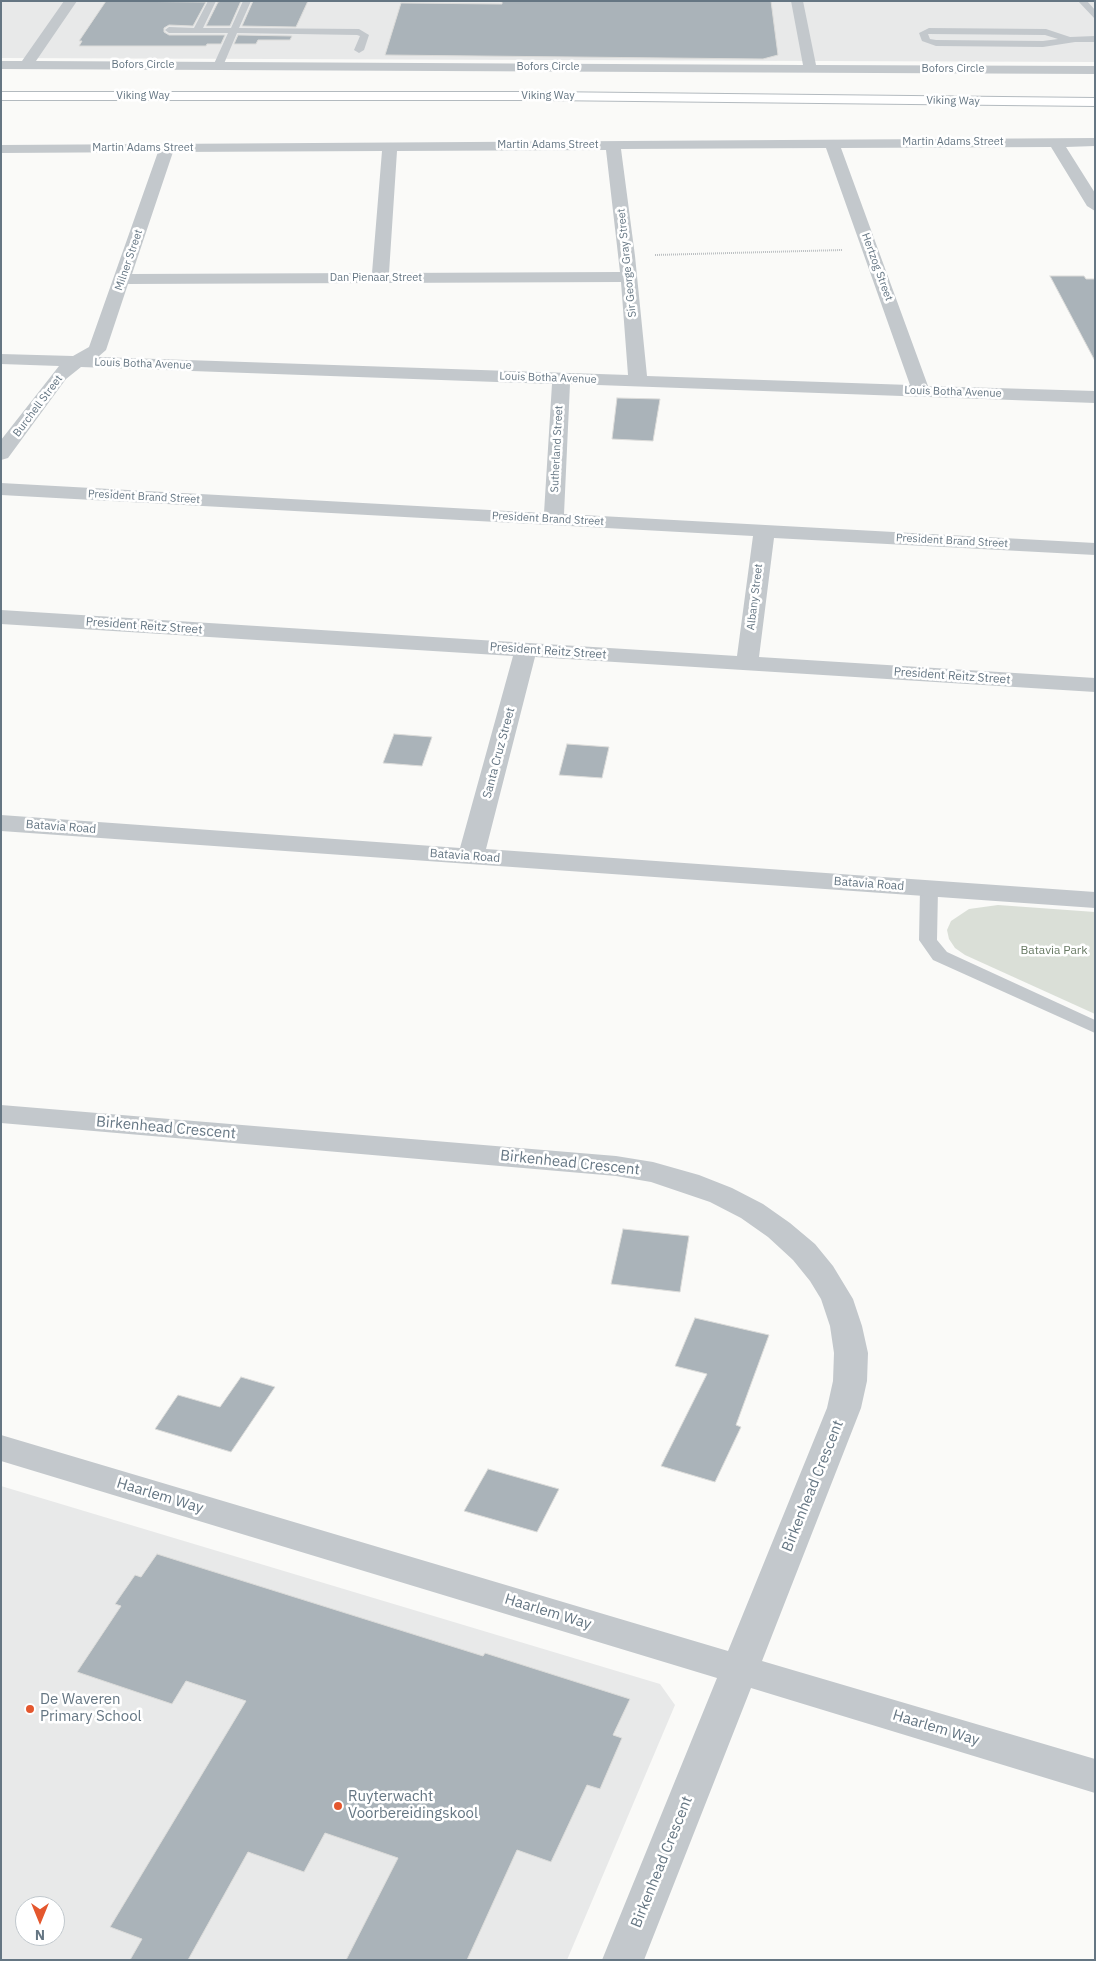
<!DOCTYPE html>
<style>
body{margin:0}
#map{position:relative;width:1096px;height:1961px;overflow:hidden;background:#fafaf8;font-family:"IBM Plex Sans",sans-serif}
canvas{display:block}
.frame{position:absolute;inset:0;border:2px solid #657683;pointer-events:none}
.north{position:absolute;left:15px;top:1896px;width:50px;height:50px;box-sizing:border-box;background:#fff;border:1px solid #c1c8cd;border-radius:50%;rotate:180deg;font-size:14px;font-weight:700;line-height:20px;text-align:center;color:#657683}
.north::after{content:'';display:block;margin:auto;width:18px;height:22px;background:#e4572e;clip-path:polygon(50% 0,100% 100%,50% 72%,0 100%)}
</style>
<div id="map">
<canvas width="1096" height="1961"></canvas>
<div class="frame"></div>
<div class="north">N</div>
</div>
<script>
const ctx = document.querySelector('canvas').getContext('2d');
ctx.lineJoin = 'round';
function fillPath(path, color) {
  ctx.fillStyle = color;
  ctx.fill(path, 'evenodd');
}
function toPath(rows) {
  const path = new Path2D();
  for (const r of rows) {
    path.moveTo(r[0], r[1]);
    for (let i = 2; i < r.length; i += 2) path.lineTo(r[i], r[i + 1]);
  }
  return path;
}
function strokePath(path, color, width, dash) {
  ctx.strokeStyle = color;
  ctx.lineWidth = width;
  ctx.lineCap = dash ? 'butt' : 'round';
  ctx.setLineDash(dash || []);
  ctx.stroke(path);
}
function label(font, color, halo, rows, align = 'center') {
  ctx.font = font + ' "IBM Plex Sans",sans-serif';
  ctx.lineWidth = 5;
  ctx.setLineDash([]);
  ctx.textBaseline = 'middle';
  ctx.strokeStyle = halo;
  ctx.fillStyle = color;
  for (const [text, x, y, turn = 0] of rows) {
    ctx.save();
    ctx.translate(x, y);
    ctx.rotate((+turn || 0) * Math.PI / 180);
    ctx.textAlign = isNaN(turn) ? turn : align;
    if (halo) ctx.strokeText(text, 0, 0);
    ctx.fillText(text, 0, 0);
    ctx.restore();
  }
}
const built = toPath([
 [1,1,1095,1,1095,62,1,58],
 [1,1486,660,1684,675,1705,567,1960,1,1960],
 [25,1906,55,1906,55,1936,25,1936]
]);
const green = toPath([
 [998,905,1095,912,1095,1014,965,955,955,948,949,939,947,930,951,921,969,909]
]);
const building = toPath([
 [106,1,206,2,193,26,169,25,164,28,164,32,169,35,225,35,221,44,207,44,206,46,79,46,82,41,79,41,106,1],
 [222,1,241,1,230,26,206,26,218,2,222,1],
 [253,1,308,1,296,27,242,26,253,1],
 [502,1,771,1,778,55,763,59,385,55,401,3,502,4,502,1],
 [238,35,292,36,290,40,258,40,256,44,234,44,238,35],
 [1050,276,1084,276,1086,279,1095,279,1095,361,1050,276],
 [617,398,660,399,653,441,612,439,617,398],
 [394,734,432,737,422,766,383,763,394,734],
 [567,744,609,747,602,778,559,775,567,744],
 [623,1229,689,1236,680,1292,611,1284,623,1229],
 [695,1318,769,1335,736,1425,741,1427,715,1482,661,1466,707,1374,675,1366,695,1318],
 [241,1377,275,1387,231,1452,155,1429,178,1395,220,1407,241,1377],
 [488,1469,559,1489,537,1532,464,1511,488,1469],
 [157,1554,483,1656,485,1653,630,1699,613,1735,622,1738,600,1789,587,1785,551,1862,517,1850,467,1960,346,1960,398,1858,325,1833,304,1872,248,1852,188,1960,130,1960,142,1939,110,1927,246,1701,186,1681,172,1704,77,1672,121,1606,115,1604,135,1575,141,1577,157,1554]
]);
const path = toPath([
 [655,255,842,250]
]);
const lane = toPath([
 [208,1,216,1,203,28,231,28,243,1,251,1,239,28,359,29,369,35,364,50,359,53,354,50,360,36,357,35,237,33,223,66,218,69,213,66,228,33,169,33,165,30,169,27,194,28,208,1],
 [1078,1,1087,1,1095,10,1095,19,1078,1],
 [929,28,1046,29,1070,37,1095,36,1095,42,1075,42,1043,47,936,46,922,41,919,33,929,28],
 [928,34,1045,35,1058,39,1043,41,936,40,930,39,928,34],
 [929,884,935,885,938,889,937,940,947,952,1095,1020,1095,1033,933,960,919,940,920,889,923,885,929,884]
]);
const street = toPath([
 [64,1,77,1,36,61,803,65,791,1,803,1,816,65,1095,66,1095,74,1,69,1,61,22,61,64,1],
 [1095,138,1095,146,1066,147,1095,193,1095,211,1087,206,1051,147,841,148,928,386,1095,391,1095,403,570,384,564,514,1095,543,1095,555,774,538,759,657,1095,678,1095,692,535,657,486,849,1095,892,1095,908,1,831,1,815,460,848,513,656,1,624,1,610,737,656,753,536,1,495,1,483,544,513,552,384,81,367,66,379,8,458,1,460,1,440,59,366,1,364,1,354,73,356,89,347,158,152,1,153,1,145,1095,138],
 [826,148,910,385,647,376,635,256,621,149,826,148],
 [606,150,620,272,389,273,397,151,606,150],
 [382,151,372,273,132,274,173,152,382,151],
 [621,282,628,375,98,357,106,350,128,284,621,282],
 [1,1105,616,1156,653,1162,699,1175,732,1188,763,1204,790,1223,815,1244,833,1266,853,1299,862,1326,868,1353,867,1381,861,1408,762,1661,1095,1759,1095,1793,751,1688,644,1960,602,1960,717,1678,1,1461,1,1435,728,1651,827,1408,833,1381,834,1353,830,1326,821,1299,810,1281,793,1260,768,1237,741,1218,710,1202,651,1182,616,1176,1,1123,1,1105]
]);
const secondary = toPath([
 [1,92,543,92,1095,98,1095,106,543,100,1,100,1,92]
]);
const markers = [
 [30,1709,5,"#e4572e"],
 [338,1806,5,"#e4572e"]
];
const farStreetnames = [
 ["Bofors Circle",143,65],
 ["Bofors Circle",548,67],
 ["Bofors Circle",953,69],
 ["Viking Way",143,96],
 ["Viking Way",548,96],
 ["Viking Way",953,101,1],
 ["Martin Adams Street",953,142],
 ["Martin Adams Street",548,145],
 ["Martin Adams Street",143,148],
 ["Milner Street",129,260,-71],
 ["Sir George Gray Street",627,263,-96],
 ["Hertzog Street",877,267,70],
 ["Dan Pienaar Street",376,278],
 ["Louis Botha Avenue",143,364,2],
 ["Louis Botha Avenue",548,378,2],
 ["Louis Botha Avenue",953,392,2],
 ["Burchell Street",38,406,-53],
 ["Sutherland Street",557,449,-87],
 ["President Brand Street",144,497,3],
 ["President Brand Street",548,519,3],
 ["President Brand Street",952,541,3],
 ["Albany Street",755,597,-83]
];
const streetNames = [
 ["President Reitz Street",144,626,4],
 ["President Reitz Street",548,651,4],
 ["President Reitz Street",952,676,4],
 ["Santa Cruz Street",499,753,-75],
 ["Batavia Road",61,827,4],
 ["Batavia Road",465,856,4],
 ["Batavia Road",869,884,4]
];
const parkNames = [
 ["Batavia Park",1054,951]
];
const nearStreetnames = [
 ["Birkenhead Crescent",166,1128,5],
 ["Birkenhead Crescent",570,1163,6],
 ["Birkenhead Crescent",813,1486,-68],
 ["Haarlem Way",160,1496,17],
 ["Haarlem Way",548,1612,17],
 ["Haarlem Way",936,1728,17],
 ["Birkenhead Crescent",662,1862,-68]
];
const nearPoinames = [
 ["De Waveren",40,1700],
 ["Primary School",40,1717],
 ["Ruyterwacht",348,1797],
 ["Voorbereidingskool",348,1814]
];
fillPath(built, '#e8e9e9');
fillPath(green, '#dadfd7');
fillPath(building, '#aab3b9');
strokePath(building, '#dcdcda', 1);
strokePath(secondary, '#b3babf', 2);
strokePath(path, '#bbbfc2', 2, [1, 1]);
fillPath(lane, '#c3c8cc');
fillPath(street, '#c3c8cc');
fillPath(secondary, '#fff');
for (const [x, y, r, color] of markers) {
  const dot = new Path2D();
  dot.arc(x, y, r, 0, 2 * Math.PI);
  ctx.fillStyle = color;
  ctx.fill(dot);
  strokePath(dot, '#fff', 2);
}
label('11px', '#657683', '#fff', farStreetnames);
label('12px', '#657683', '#fff', streetNames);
label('12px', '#687a64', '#fff', parkNames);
label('15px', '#657683', '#fff', nearStreetnames);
label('15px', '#657683', '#fff', nearPoinames, 'left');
</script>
